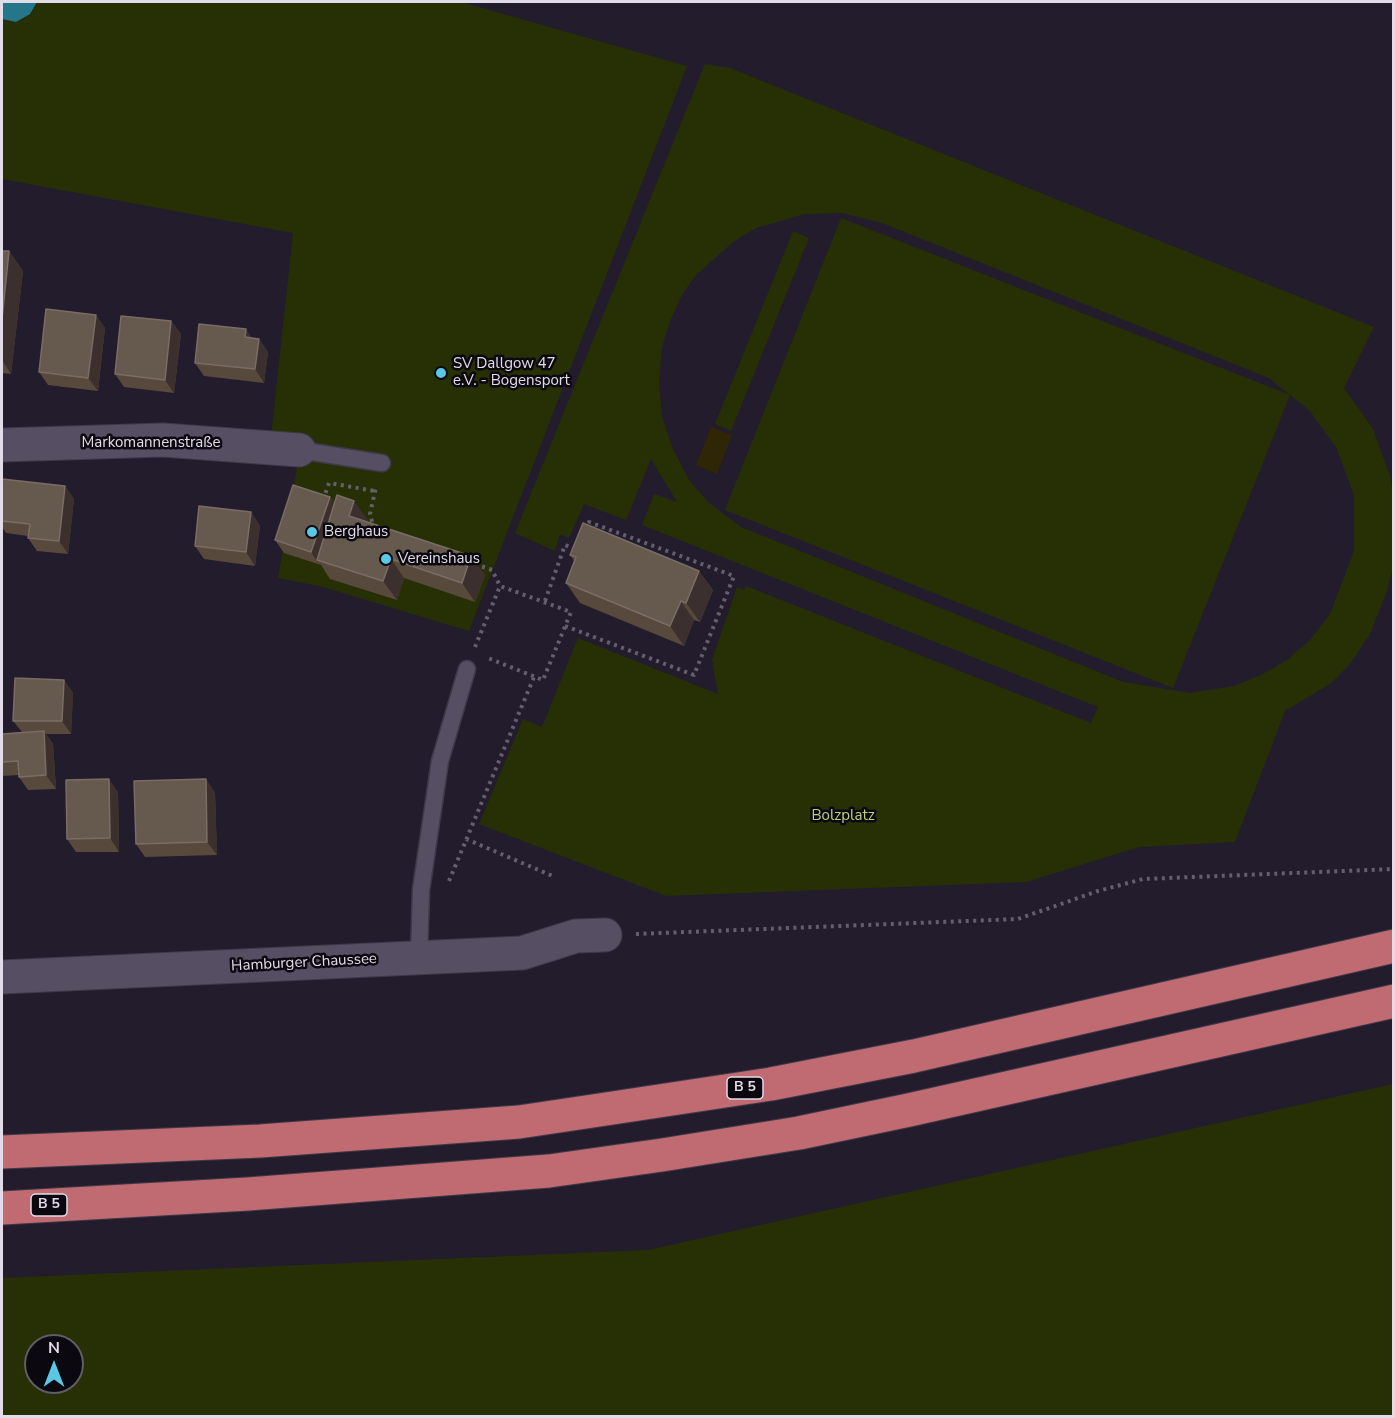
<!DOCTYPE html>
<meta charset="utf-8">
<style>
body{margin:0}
#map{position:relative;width:1395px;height:1418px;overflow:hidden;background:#231c2d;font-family:"Nunito Sans",sans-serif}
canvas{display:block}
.frame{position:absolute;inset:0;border:3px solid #e1dce8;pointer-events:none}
.north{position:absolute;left:24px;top:1334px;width:60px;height:60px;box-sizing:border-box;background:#0b080f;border:2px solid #615d66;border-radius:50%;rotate:0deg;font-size:16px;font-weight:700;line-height:24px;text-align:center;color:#e1dce8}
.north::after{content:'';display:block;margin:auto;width:21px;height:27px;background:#5ac8e5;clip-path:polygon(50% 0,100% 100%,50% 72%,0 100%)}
</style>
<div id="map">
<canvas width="1395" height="1418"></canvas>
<div class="frame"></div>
<div class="north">N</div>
</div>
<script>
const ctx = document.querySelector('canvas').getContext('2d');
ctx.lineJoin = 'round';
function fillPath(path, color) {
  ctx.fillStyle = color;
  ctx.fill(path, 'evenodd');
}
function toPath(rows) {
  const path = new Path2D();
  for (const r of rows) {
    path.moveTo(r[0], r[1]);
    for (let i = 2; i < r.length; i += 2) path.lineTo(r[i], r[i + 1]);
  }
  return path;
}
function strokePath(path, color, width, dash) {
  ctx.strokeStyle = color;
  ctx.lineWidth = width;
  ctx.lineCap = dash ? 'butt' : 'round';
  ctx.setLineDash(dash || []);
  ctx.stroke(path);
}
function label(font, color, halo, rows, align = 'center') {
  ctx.font = font + ' "Nunito Sans",sans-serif';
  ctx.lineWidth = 5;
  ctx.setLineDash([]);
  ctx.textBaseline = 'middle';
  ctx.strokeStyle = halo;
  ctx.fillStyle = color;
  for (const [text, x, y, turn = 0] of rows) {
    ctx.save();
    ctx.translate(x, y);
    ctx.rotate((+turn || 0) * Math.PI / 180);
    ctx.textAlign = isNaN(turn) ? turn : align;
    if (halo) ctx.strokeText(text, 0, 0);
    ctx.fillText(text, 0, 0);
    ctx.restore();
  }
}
const green = toPath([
 [37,2,461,2,687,66,469,631,323,587,278,578,299,456,270,446,293,233,2,179,2,19,16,22,35,7],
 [705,64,730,68,1374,327,1344,388,1373,429,1390,476,1394,502,1394,562,1387,591,1370,634,1350,664,1330,684,1285,711,1235,842,1139,847,1026,882,666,896,479,824,523,719,542,727,578,638,718,694,712,660,737,587,744,590,746,586,1091,723,1098,707,642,525,654,494,677,502,651,459,626,520,584,504,569,538,560,534,555,551,515,533],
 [842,213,882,223,1269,378,1309,410,1336,447,1354,495,1354,551,1330,614,1310,640,1287,660,1261,675,1234,686,1190,693,1123,682,741,527,709,503,689,480,673,449,662,417,659,382,662,347,670,321,683,293,696,275,733,242,756,228,805,214],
 [841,218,1290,395,1173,688,725,510],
 [793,231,809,238,731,431,715,424],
 [1393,1084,1393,1416,2,1416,2,1278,648,1250],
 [36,1346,72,1346,72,1382,36,1382]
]);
const sand = toPath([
 [711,427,732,435,717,474,696,465]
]);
const water = toPath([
 [2,2,37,2,30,14,16,22,2,19]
]);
const path = toPath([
 [323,500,329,483,375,491],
 [374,529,370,514,376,487],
 [475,564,492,570,500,586,571,612,543,680,488,658],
 [545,601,565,545,575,549],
 [565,626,694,675,734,576,589,522,586,529],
 [475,647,500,586],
 [466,839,555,877],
 [449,881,534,677],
 [636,934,1018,919,1098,891,1143,879,1394,869]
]);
const lane = toPath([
 [299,450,382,463],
 [419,957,421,890,440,761,467,669]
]);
const street = toPath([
 [2,445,163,440,299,450],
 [2,977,522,953,576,936,605,935]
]);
const highway = toPath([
 [2,1152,260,1141,519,1122,606,1109,771,1084,914,1056,1394,946],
 [2,1208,248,1194,549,1171,662,1155,799,1133,909,1110,1394,1001]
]);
const wall = toPath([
 [2,251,9,251,23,271,11,374,2,373],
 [96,315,105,328,98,391,48,385,39,372],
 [171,321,181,334,174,393,124,387,115,374],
 [246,329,251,338,259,339,268,352,264,383,204,376,195,363],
 [2,479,65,486,74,499,68,554,37,551,28,538,28,536,6,533,2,527],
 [330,497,335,504,368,520,367,522,485,575,475,602,404,578,397,600,330,579,321,565,284,553,275,540],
 [260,525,255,566,204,559,195,546],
 [570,555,699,571,713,590,700,622,694,620,684,646,580,603,566,583,575,562],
 [64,680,73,693,71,734,46,734,53,744,56,789,28,790,19,777,19,775,2,776,2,734,22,732,13,721],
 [118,792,119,852,76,852,67,839],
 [215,792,217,855,145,857,136,844]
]);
const shadedWall = toPath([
 [9,251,23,271,11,374,2,360,2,319],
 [96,315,105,328,98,391,88,378],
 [171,321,181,334,174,393,165,380],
 [246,329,255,343,245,337],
 [259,339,268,352,264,383,255,369],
 [65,486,74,499,68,554,59,541],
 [330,497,339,510,317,560,320,566,311,552],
 [354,501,368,520,363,535,349,516],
 [251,512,260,525,255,566,246,552],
 [471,556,485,575,475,602,462,583],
 [391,559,404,578,397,600,383,581],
 [699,571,713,590,700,622,686,603],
 [681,601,694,620,684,646,670,626],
 [64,680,73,693,71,734,62,721],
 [44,731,53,744,56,789,46,775],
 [109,779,118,792,119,852,110,838],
 [206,779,215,792,217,855,207,842]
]);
const building = toPath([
 [2,251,9,251,2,319,2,251],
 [46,309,96,315,88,378,39,372,46,309],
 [121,316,171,321,165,380,115,374,121,316],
 [199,324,246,329,245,337,259,339,255,369,195,363,199,324],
 [2,479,65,486,59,541,28,538,30,524,2,521,2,479],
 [293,485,330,497,311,552,275,540,293,485],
 [337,495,354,501,349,516,471,556,462,583,391,559,383,581,317,560,337,495],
 [199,506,251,512,246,552,195,546,199,506],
 [583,523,699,571,686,603,681,601,670,626,566,583,576,557,570,555,583,523],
 [15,678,64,680,62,721,13,721,15,678],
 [44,731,46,775,19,777,18,761,2,762,2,734,44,731],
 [109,779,110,838,67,839,66,780,109,779],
 [206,779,207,842,136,844,134,781,206,779]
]);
const markers = [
 [441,373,6,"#5ac8e5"],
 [312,532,6,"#5ac8e5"],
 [386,559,6,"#5ac8e5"]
];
const shields = [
 [745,1088,36],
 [49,1205,36]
];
const shieldNames = [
 ["B 5",745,1088],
 ["B 5",49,1205]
];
const poiNames = [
 ["SV Dallgow 47",453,364],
 ["e.V. - Bogensport",453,381],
 ["Berghaus",324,532],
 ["Vereinshaus",398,559]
];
const streetNames = [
 ["Markomannenstraße",151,443],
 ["Hamburger Chaussee",304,963,-3]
];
const parkNames = [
 ["Bolzplatz",843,816]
];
fillPath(green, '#273005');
fillPath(sand, '#2e2605');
fillPath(water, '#26768a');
strokePath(lane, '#3f3948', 19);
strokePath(street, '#3f3948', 35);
strokePath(highway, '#3f3948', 35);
strokePath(path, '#645e6d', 4, [3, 4.5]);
strokePath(lane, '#564e62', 16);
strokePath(street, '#564e62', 33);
strokePath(highway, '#c06a71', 33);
fillPath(wall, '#57493b');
fillPath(shadedWall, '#3c302e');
fillPath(building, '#66594e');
strokePath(building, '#796d66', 1.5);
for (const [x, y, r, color] of markers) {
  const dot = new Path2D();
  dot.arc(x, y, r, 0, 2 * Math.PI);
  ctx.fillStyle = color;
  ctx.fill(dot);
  strokePath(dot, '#0b080f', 2);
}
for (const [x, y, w] of shields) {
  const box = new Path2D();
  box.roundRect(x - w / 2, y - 11, w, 22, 4.5);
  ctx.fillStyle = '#0b080f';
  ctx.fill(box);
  strokePath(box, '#e1dce8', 1.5);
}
label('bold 14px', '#e1dce8', null, shieldNames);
label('15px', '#e1dce8', '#0b080f', poiNames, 'left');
label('15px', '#e1dce8', '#0b080f', streetNames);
label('15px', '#bcd27f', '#0b080f', parkNames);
</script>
